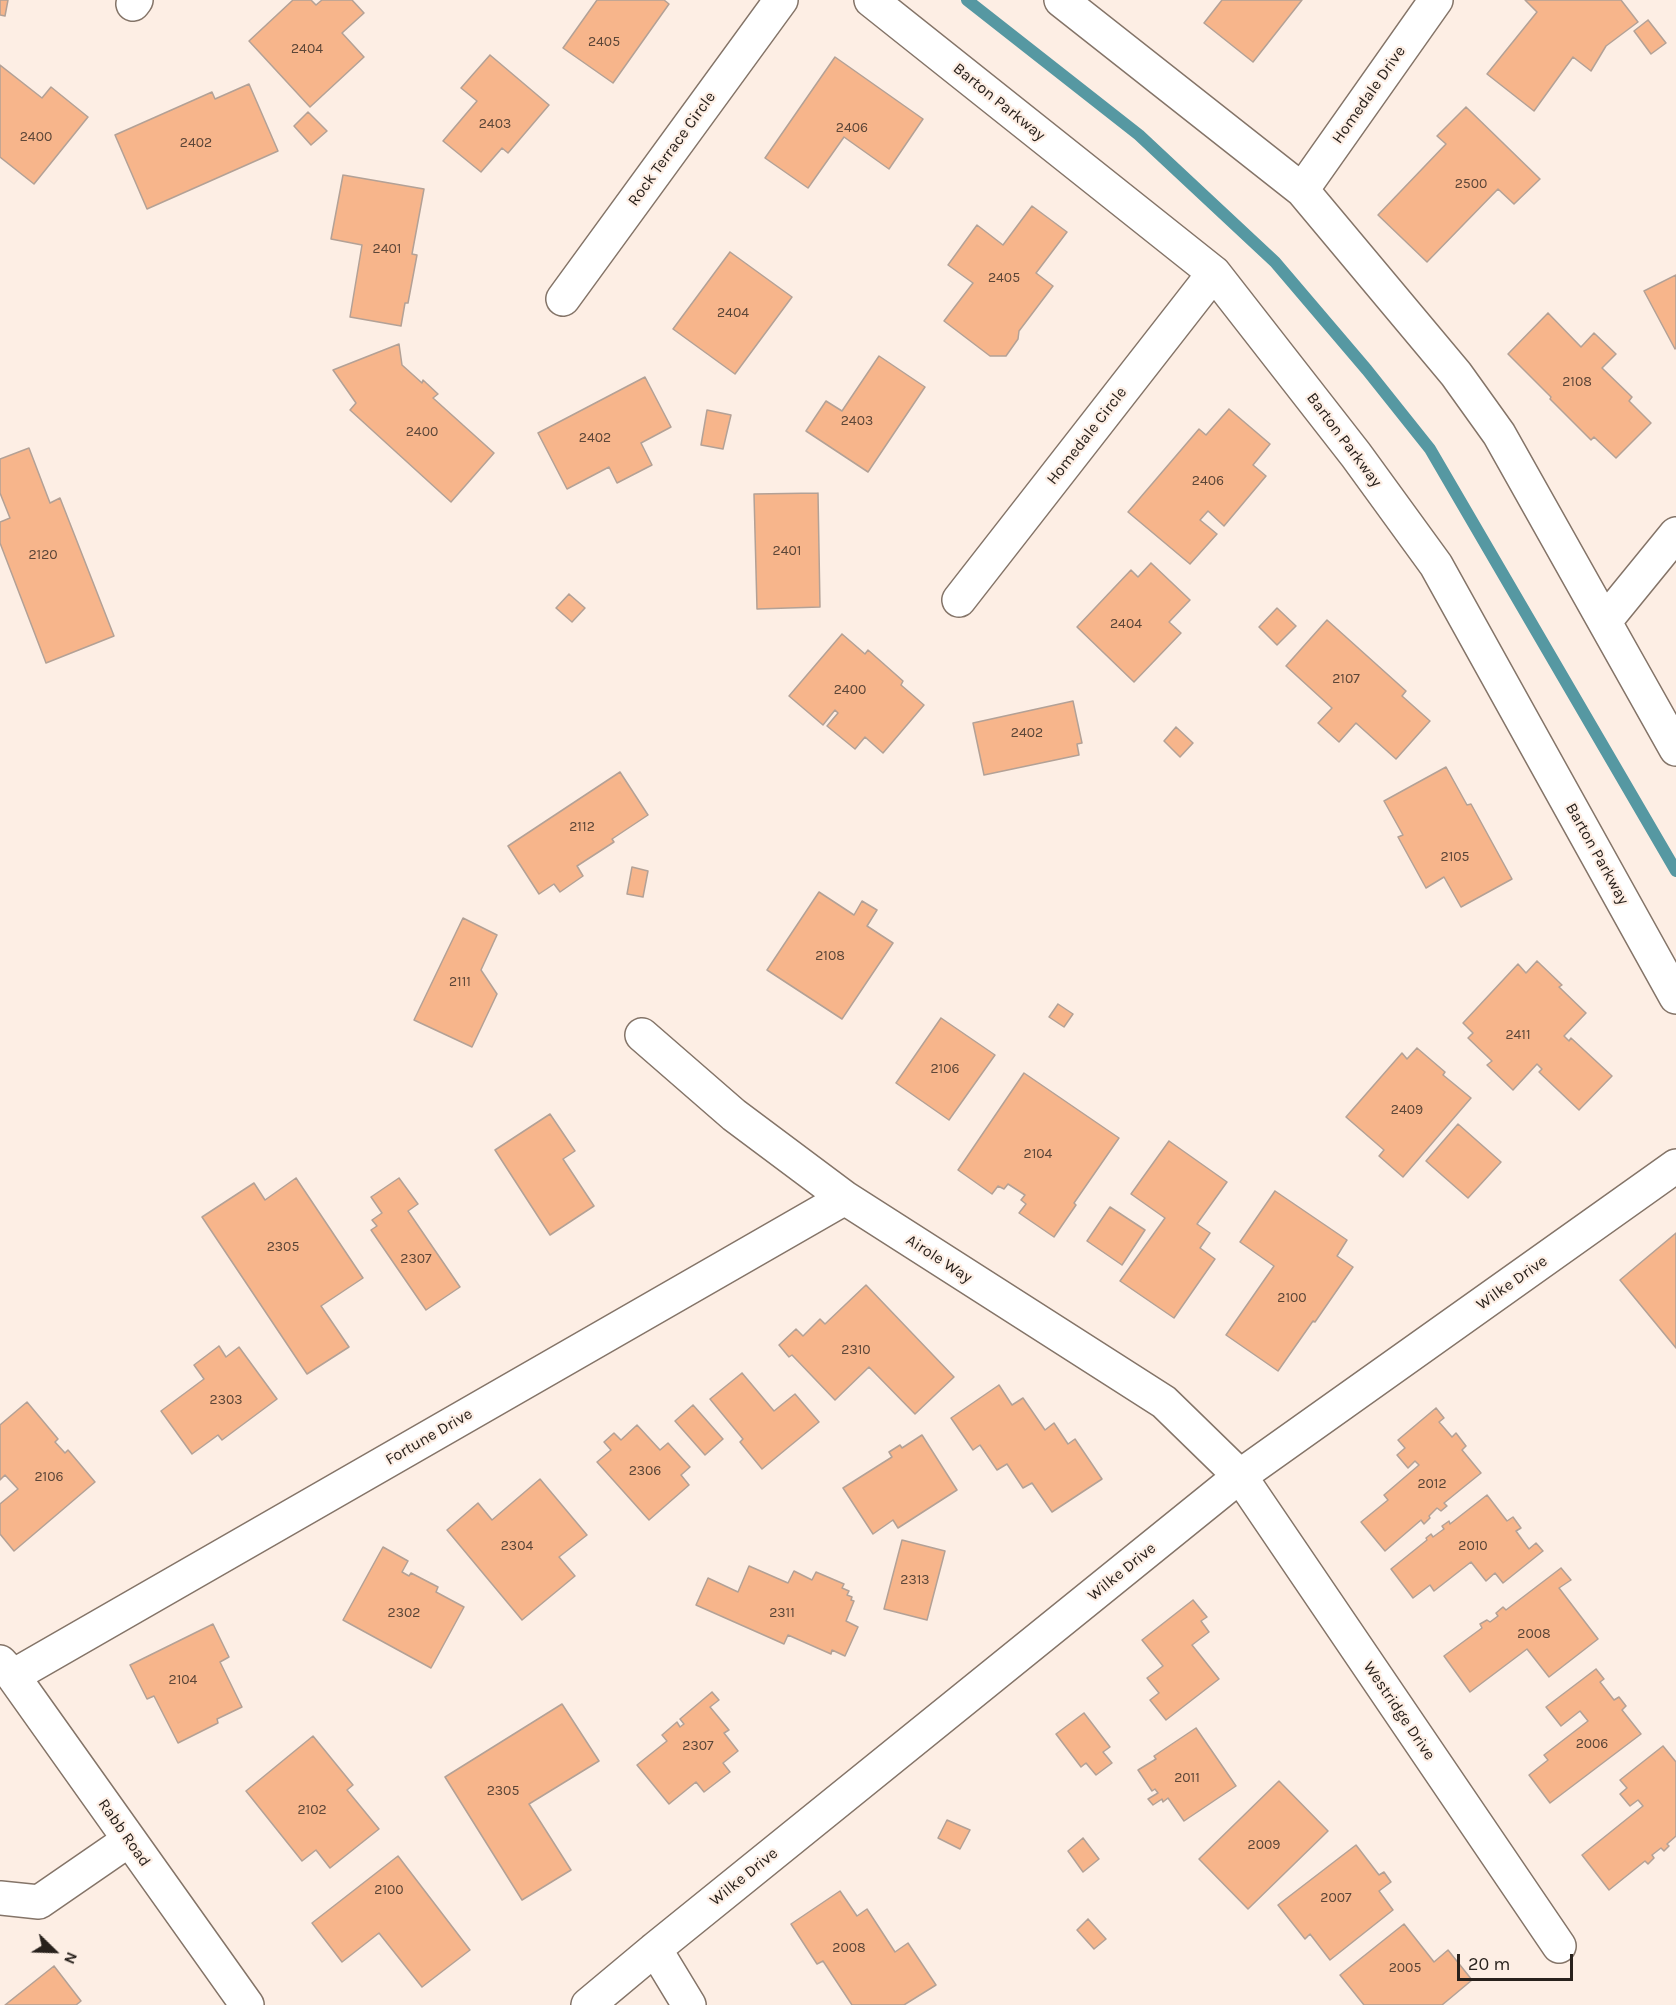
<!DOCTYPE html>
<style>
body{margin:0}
#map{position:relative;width:1676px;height:2005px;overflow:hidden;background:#fdeee4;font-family:Karla,sans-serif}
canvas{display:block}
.north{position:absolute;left:24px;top:1921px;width:60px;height:60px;-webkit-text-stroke:4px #fdeee4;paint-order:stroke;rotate:113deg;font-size:16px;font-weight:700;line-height:24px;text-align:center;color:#28211c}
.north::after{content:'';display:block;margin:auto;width:21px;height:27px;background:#28211c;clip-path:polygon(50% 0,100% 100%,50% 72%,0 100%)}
.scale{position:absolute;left:1457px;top:1954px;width:116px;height:27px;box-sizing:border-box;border:3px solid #28211c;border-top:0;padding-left:8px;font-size:18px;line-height:21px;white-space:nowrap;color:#28211c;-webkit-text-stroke:4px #fdeee4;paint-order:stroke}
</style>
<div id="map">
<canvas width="1676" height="2005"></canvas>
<div class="north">N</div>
<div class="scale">20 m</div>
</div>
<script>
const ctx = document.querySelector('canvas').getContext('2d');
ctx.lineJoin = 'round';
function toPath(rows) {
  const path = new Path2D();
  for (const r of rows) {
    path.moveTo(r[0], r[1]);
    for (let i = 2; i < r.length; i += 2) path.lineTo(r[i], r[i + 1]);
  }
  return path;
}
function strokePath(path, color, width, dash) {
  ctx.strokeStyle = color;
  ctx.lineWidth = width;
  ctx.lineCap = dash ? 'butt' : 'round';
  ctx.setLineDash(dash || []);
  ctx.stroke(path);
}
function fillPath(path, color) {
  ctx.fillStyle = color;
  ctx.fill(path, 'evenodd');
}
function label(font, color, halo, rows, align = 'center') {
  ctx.font = font + ' Karla,sans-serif';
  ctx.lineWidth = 4.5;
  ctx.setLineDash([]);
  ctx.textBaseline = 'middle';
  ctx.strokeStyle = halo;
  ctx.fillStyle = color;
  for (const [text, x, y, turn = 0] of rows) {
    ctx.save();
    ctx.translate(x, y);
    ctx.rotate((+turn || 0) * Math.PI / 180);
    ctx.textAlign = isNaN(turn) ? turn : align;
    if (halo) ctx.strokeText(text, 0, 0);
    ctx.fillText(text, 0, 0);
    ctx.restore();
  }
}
const stream = toPath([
 [967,0,1139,135,1275,262,1367,370,1430,449,1676,871]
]);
const building = toPath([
 [0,0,8,0,5,16,0,15,0,0],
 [293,0,311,0,316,5,322,0,352,0,364,13,342,33,364,57,310,107,249,41,293,0],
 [597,0,664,0,669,4,613,83,563,48,597,0],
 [1222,0,1302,0,1253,62,1204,23,1222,0],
 [1525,0,1621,0,1638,22,1606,46,1591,71,1573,57,1534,111,1487,74,1537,12,1525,0],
 [1648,20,1666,43,1651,54,1634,31,1648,20],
 [490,55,549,105,508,153,502,148,481,172,443,141,477,101,461,88,490,55],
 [835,57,923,119,889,169,844,137,808,188,765,158,835,57],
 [0,65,42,98,51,87,88,117,34,184,0,157,0,65],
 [249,84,278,151,147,209,115,135,212,92,215,99,249,84],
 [1466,107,1540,179,1514,204,1498,189,1427,262,1378,215,1446,144,1437,136,1466,107],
 [308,112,327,131,311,145,294,126,308,112],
 [343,175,424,189,412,254,417,255,408,303,405,303,401,326,350,317,362,245,331,239,343,175],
 [1032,206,1067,232,1036,273,1053,286,1019,331,1018,339,1006,356,990,356,944,321,973,283,948,265,977,225,1003,245,1032,206],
 [730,252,792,297,735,374,673,329,730,252],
 [1676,275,1676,348,1675,349,1644,291,1676,275],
 [1548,313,1581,347,1594,333,1616,354,1602,368,1632,397,1629,401,1651,423,1616,458,1594,437,1591,440,1550,399,1551,397,1508,354,1548,313],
 [399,344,402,365,422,383,423,380,438,394,433,398,494,453,451,502,350,410,356,403,333,370,399,344],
 [879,356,925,387,868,472,806,431,826,401,842,411,879,356],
 [645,377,671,427,641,443,652,465,617,483,609,467,567,489,538,433,645,377],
 [1229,409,1270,444,1253,465,1266,476,1224,526,1208,511,1200,520,1217,534,1190,564,1128,512,1199,429,1206,435,1229,409],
 [707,410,731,415,723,449,701,445,707,410],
 [29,448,50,503,60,498,114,636,46,663,0,543,0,522,10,518,0,493,0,459,29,448],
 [818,493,820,607,757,609,754,494,818,493],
 [1151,563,1190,600,1169,622,1181,633,1134,682,1077,627,1131,570,1138,577,1151,563],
 [569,594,585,608,572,622,556,608,569,594],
 [1277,608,1296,626,1277,645,1259,627,1277,608],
 [1327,620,1406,691,1402,696,1430,721,1396,759,1356,723,1339,742,1318,723,1332,708,1286,666,1327,620],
 [842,634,865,654,868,650,903,681,901,685,924,705,883,753,865,737,855,749,827,726,838,713,835,710,823,725,789,696,842,634],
 [1073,701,1082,743,1077,744,1079,755,984,775,973,723,1073,701],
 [1176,727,1193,743,1180,757,1164,741,1176,727],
 [1446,767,1467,805,1471,804,1512,879,1461,907,1444,877,1426,888,1398,837,1403,835,1384,801,1446,767],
 [620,772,648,815,612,839,614,842,577,866,583,876,560,892,554,884,539,894,508,846,620,772],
 [632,867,648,871,643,897,627,894,632,867],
 [819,892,854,915,862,901,877,910,867,926,893,943,842,1019,767,970,819,892],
 [463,918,497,935,481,970,497,994,472,1047,414,1020,463,918],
 [1537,961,1562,985,1559,987,1586,1013,1564,1036,1569,1041,1571,1038,1612,1076,1579,1110,1539,1072,1542,1069,1537,1064,1513,1090,1487,1065,1492,1061,1468,1038,1473,1033,1463,1023,1518,964,1526,973,1537,961],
 [1058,1004,1073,1014,1064,1027,1049,1017,1058,1004],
 [941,1018,995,1055,949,1120,896,1083,941,1018],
 [1417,1048,1445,1072,1443,1075,1471,1098,1403,1177,1379,1156,1384,1150,1346,1117,1402,1053,1407,1059,1417,1048],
 [1024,1073,1119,1138,1074,1203,1076,1205,1054,1237,1019,1213,1026,1204,1021,1200,1025,1195,1008,1184,1004,1189,998,1186,992,1194,958,1170,1024,1073],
 [550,1114,575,1151,563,1159,594,1206,550,1235,495,1150,550,1114],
 [1458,1124,1501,1162,1468,1198,1426,1161,1458,1124],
 [1169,1141,1227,1182,1197,1224,1210,1233,1200,1248,1215,1259,1174,1318,1120,1281,1165,1218,1131,1194,1169,1141],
 [296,1178,363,1278,321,1306,349,1347,307,1374,202,1217,254,1183,265,1200,296,1178],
 [399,1178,418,1204,408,1211,460,1287,426,1310,371,1230,377,1226,372,1220,382,1213,371,1197,399,1178],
 [1275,1191,1347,1240,1337,1256,1353,1267,1315,1322,1313,1321,1278,1371,1226,1335,1274,1266,1240,1242,1275,1191],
 [1110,1207,1145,1230,1122,1265,1087,1241,1110,1207],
 [1676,1233,1676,1348,1620,1280,1676,1233],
 [866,1285,954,1377,915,1414,869,1367,835,1400,792,1355,789,1357,779,1345,796,1329,803,1336,820,1319,825,1324,866,1285],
 [219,1346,226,1357,239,1347,277,1399,222,1440,218,1435,192,1454,161,1411,204,1379,194,1365,219,1346],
 [742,1373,774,1411,795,1394,819,1422,762,1469,740,1442,743,1439,710,1399,742,1373],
 [999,1385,1012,1405,1023,1398,1045,1430,1054,1423,1068,1444,1075,1439,1102,1479,1052,1512,1032,1483,1023,1488,1007,1464,997,1470,980,1445,973,1450,951,1418,999,1385],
 [27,1402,58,1439,55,1442,65,1453,68,1450,95,1482,14,1551,0,1534,0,1504,18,1489,5,1475,0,1480,0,1425,27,1402],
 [693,1405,723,1439,705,1455,675,1421,693,1405],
 [1436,1408,1444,1418,1439,1422,1452,1437,1456,1433,1466,1446,1462,1450,1481,1473,1444,1503,1447,1506,1441,1511,1437,1508,1429,1516,1430,1518,1424,1524,1421,1520,1385,1551,1361,1522,1388,1500,1384,1495,1419,1465,1415,1461,1408,1468,1397,1455,1405,1448,1398,1440,1436,1408],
 [637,1425,660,1450,668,1443,690,1467,681,1475,689,1485,649,1520,597,1462,611,1450,604,1442,614,1433,621,1440,637,1425],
 [922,1435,957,1490,898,1528,893,1520,873,1534,843,1488,892,1457,889,1452,900,1445,902,1448,922,1435],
 [540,1479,587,1535,559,1557,575,1576,522,1620,447,1530,478,1503,492,1520,540,1479],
 [1487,1495,1507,1521,1513,1517,1521,1528,1516,1531,1529,1549,1536,1543,1543,1551,1503,1583,1495,1573,1486,1581,1471,1562,1434,1591,1430,1585,1413,1598,1391,1569,1427,1540,1426,1538,1431,1534,1433,1537,1444,1529,1442,1526,1449,1521,1450,1524,1487,1495],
 [902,1540,945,1551,927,1620,884,1609,902,1540],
 [383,1547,408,1561,402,1572,409,1576,411,1573,438,1587,436,1592,464,1607,431,1668,343,1620,383,1547],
 [749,1566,788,1583,794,1571,812,1580,816,1572,844,1584,842,1588,849,1591,847,1595,852,1597,851,1600,854,1601,846,1621,858,1627,845,1656,832,1650,831,1654,788,1635,784,1644,696,1605,708,1578,738,1592,749,1566],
 [1561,1568,1571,1580,1559,1588,1598,1639,1549,1677,1527,1649,1470,1692,1444,1656,1482,1628,1480,1624,1487,1620,1490,1622,1498,1616,1496,1613,1503,1607,1506,1610,1561,1568],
 [1193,1600,1207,1617,1201,1621,1209,1632,1192,1645,1219,1679,1166,1720,1150,1700,1159,1693,1147,1678,1163,1666,1142,1640,1193,1600],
 [213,1624,229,1657,220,1662,242,1707,217,1719,218,1723,178,1743,154,1696,147,1699,130,1665,213,1624],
 [1596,1669,1604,1679,1600,1682,1614,1700,1619,1697,1626,1706,1622,1710,1641,1734,1550,1803,1529,1775,1548,1760,1544,1755,1588,1721,1580,1711,1561,1726,1546,1707,1596,1669],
 [712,1692,719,1700,710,1707,729,1730,724,1733,738,1751,723,1763,730,1772,704,1792,696,1782,669,1804,637,1765,667,1741,662,1735,677,1722,680,1727,684,1724,680,1719,712,1692],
 [562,1704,599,1761,529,1804,571,1870,522,1900,445,1777,562,1704],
 [1084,1713,1110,1747,1103,1752,1112,1763,1096,1775,1086,1763,1081,1767,1056,1734,1084,1713],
 [1196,1728,1236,1786,1184,1821,1168,1798,1163,1802,1162,1799,1153,1805,1148,1799,1158,1793,1155,1789,1152,1791,1138,1770,1156,1759,1154,1756,1196,1728],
 [313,1736,353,1785,347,1790,379,1829,330,1868,316,1850,302,1861,246,1791,313,1736],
 [1663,1746,1676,1762,1676,1836,1667,1844,1669,1846,1664,1851,1661,1848,1652,1855,1654,1858,1648,1864,1645,1861,1609,1890,1582,1855,1643,1806,1638,1800,1630,1806,1620,1794,1627,1788,1620,1780,1663,1746],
 [1279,1781,1328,1831,1248,1909,1199,1859,1279,1781],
 [947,1820,970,1830,960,1849,938,1838,947,1820],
 [1083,1838,1099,1859,1083,1872,1068,1851,1083,1838],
 [1356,1845,1379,1875,1384,1872,1391,1882,1379,1891,1393,1910,1330,1960,1310,1934,1305,1939,1278,1905,1356,1845],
 [398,1856,470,1950,422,1987,379,1933,342,1962,312,1923,398,1856],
 [840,1891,857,1916,867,1909,895,1952,908,1943,936,1985,904,2005,852,2005,823,1961,817,1964,791,1924,840,1891],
 [1088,1919,1106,1939,1094,1949,1077,1930,1088,1919],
 [1404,1924,1434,1962,1448,1950,1472,1980,1442,2005,1364,2005,1340,1975,1404,1924],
 [54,1966,81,2001,76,2005,5,2005,54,1966]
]);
const minor = toPath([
 [871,0,1214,273,1356,455,1436,565,1676,997],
 [1061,0,1302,190,1456,374,1499,434,1676,749],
 [133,4,136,0],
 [1302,190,1436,0],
 [563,299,781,0],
 [959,600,1214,273],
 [1605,621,1676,534],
 [642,1035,734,1115,845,1198,1164,1402,1240,1476,1559,1946],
 [0,1662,13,1676,247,2005],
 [13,1676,845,1198],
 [0,1898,39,1902,129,1840],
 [655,1949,689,2005],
 [588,2005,655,1949,1240,1476,1676,1166]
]);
const numberNames = [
 ["2405",604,42],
 ["2404",307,49],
 ["2403",495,124],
 ["2406",852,128],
 ["2400",36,137],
 ["2402",196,143],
 ["2500",1471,184],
 ["2401",387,249],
 ["2405",1004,278],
 ["2404",733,313],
 ["2108",1577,382],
 ["2403",857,421],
 ["2400",422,432],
 ["2402",595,438],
 ["2406",1208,481],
 ["2401",787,551],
 ["2120",43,555],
 ["2404",1126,624],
 ["2107",1346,679],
 ["2400",850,690],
 ["2402",1027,733],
 ["2112",582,827],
 ["2105",1455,857],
 ["2108",830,956],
 ["2111",460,982],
 ["2411",1518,1035],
 ["2106",945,1069],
 ["2409",1407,1110],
 ["2104",1038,1154],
 ["2305",283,1247],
 ["2307",416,1259],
 ["2100",1292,1298],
 ["2310",856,1350],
 ["2303",226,1400],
 ["2306",645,1471],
 ["2106",49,1477],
 ["2012",1432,1484],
 ["2304",517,1546],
 ["2010",1473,1546],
 ["2313",915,1580],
 ["2302",404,1613],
 ["2311",782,1613],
 ["2008",1534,1634],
 ["2104",183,1680],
 ["2006",1592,1744],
 ["2307",698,1746],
 ["2011",1187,1778],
 ["2305",503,1791],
 ["2102",312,1810],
 ["2009",1264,1845],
 ["2100",389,1890],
 ["2007",1336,1898],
 ["2008",849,1948],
 ["2005",1405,1968]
];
const streetNames = [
 ["Homedale Drive",1369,95,-55],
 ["Barton Parkway",999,102,39],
 ["Rock Terrace Circle",672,149,-54],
 ["Homedale Circle",1087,436,-52],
 ["Barton Parkway",1344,440,53],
 ["Barton Parkway",1597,854,61],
 ["Airole Way",939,1259,33],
 ["Wilke Drive",1512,1283,-35],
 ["Fortune Drive",429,1437,-30],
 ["Wilke Drive",1122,1572,-39],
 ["Westridge Drive",1399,1711,56],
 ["Rabb Road",124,1833,55],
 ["Wilke Drive",744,1877,-39]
];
strokePath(stream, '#5698a2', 12);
fillPath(building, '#f7b58b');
strokePath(building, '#b3a196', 1.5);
strokePath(minor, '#847468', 36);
strokePath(minor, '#fff', 33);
label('14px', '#5c4638', null, numberNames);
label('16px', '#28211c', '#fdeee4', streetNames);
</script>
